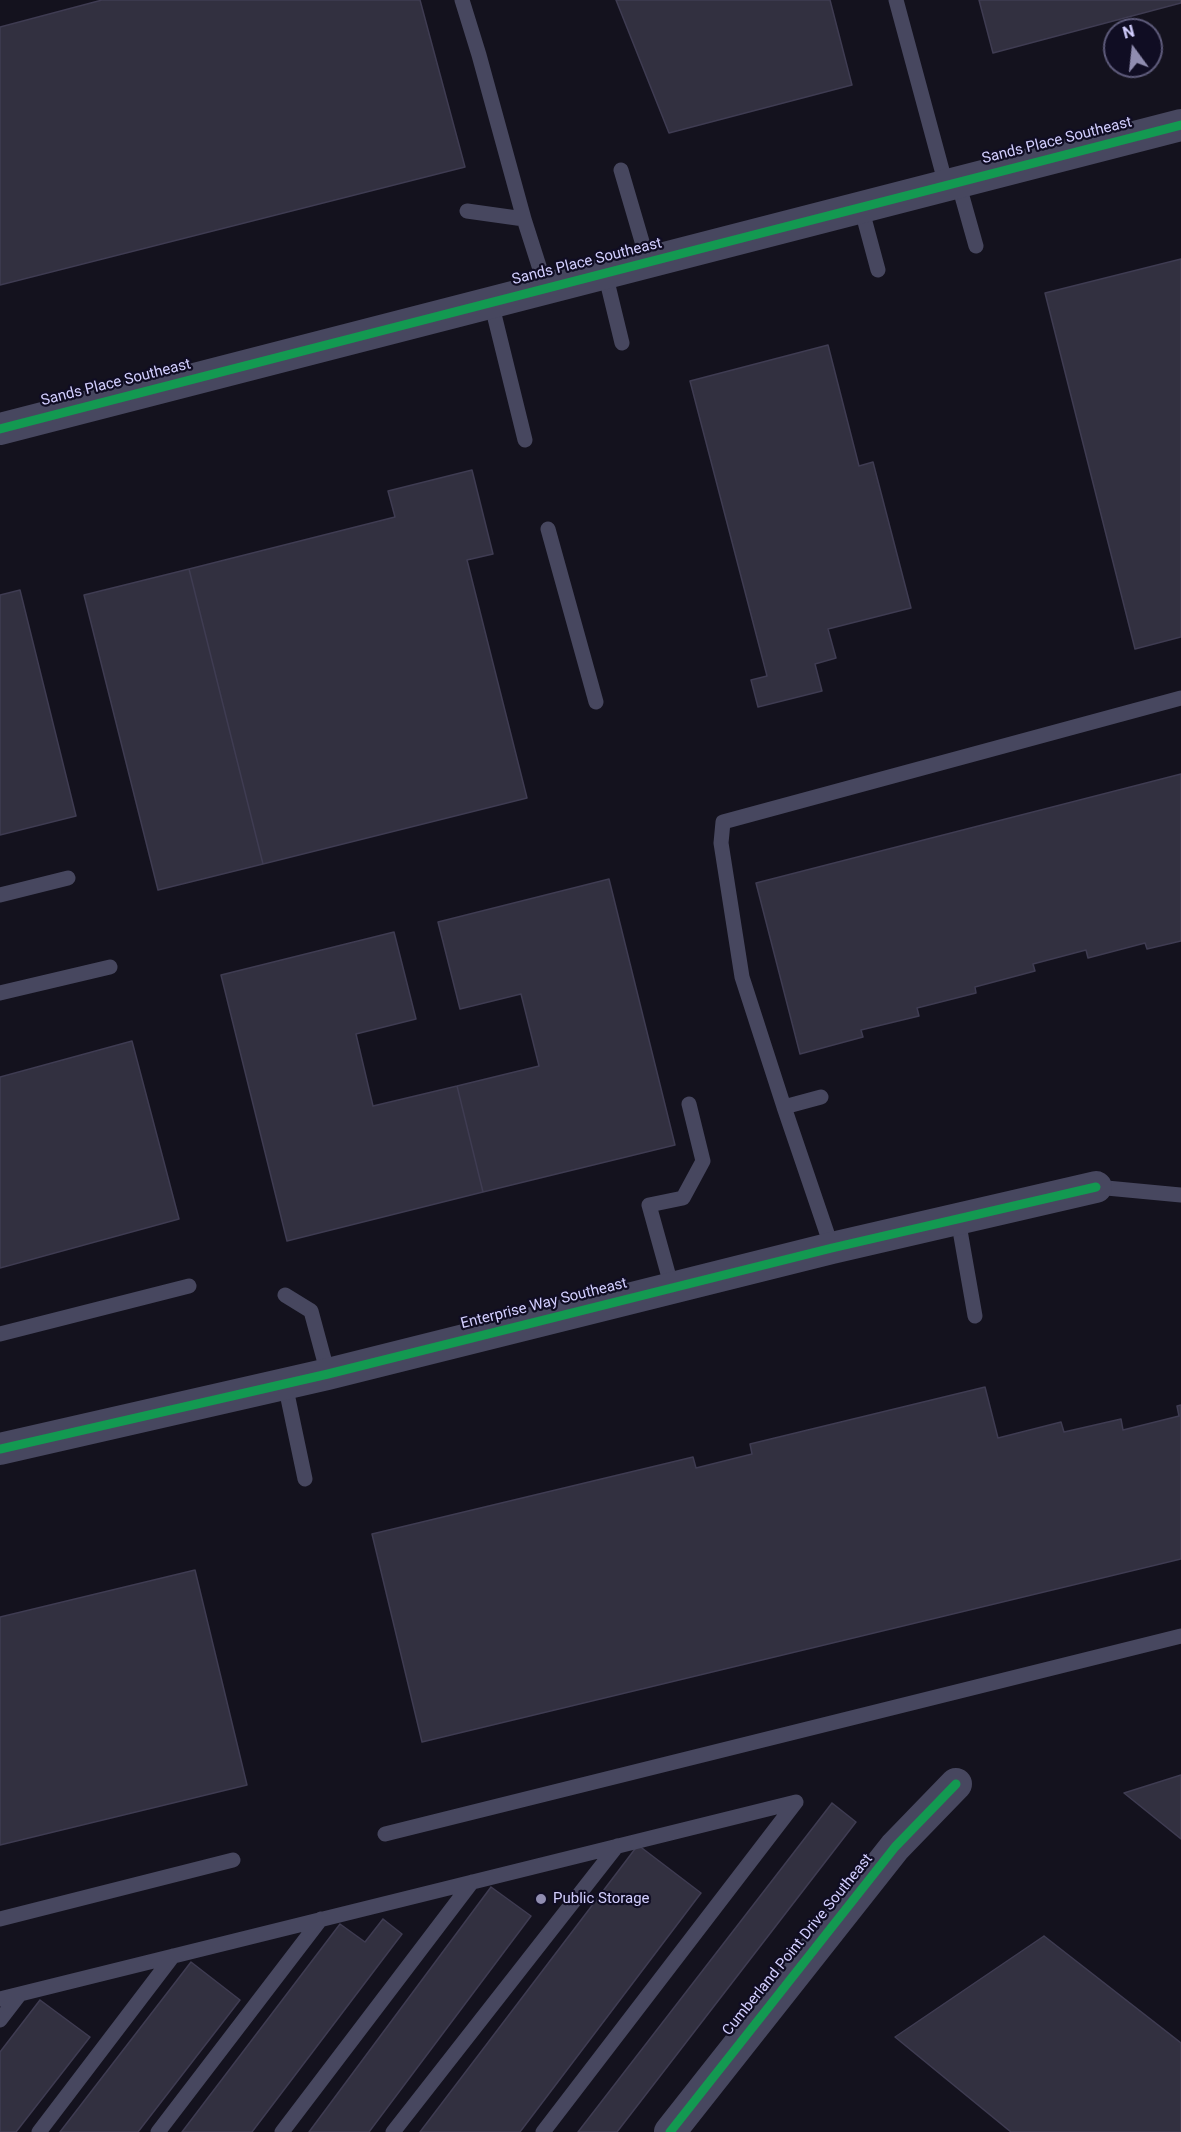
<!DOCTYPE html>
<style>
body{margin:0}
#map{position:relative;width:1181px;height:2132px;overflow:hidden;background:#14121e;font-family:Roboto,sans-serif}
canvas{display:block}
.north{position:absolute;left:1103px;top:18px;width:60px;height:60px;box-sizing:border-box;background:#100d23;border:2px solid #5e5b7b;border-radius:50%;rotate:345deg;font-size:16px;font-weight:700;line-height:24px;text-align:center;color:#d3cfff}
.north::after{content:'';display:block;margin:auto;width:21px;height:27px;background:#908db0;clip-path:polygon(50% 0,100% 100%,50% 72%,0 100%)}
</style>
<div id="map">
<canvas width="1181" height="2132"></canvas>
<div class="north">N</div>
</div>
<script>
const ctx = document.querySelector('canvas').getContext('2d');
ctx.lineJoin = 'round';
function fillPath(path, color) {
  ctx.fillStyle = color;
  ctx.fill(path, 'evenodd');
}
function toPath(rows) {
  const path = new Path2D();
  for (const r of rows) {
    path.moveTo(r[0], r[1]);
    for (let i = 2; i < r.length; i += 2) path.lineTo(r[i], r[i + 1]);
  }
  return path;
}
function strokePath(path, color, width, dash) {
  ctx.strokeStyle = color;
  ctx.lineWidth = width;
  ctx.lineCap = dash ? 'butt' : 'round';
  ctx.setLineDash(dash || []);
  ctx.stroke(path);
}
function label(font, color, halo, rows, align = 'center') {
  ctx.font = font + ' Roboto,sans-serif';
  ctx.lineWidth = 4.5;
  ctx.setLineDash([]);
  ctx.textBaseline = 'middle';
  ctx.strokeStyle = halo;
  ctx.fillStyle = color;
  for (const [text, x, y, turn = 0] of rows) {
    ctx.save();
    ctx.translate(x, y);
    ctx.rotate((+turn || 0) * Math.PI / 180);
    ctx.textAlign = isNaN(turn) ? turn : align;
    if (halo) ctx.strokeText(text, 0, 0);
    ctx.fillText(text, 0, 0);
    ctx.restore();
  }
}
const building = toPath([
 [102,0,420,0,465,167,0,285,0,27,102,0],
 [616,0,830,0,852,85,669,133,616,0],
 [979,0,1181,0,1181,3,993,53,979,0],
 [1181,259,1181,637,1135,649,1045,293,1181,259],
 [828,345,859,466,873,462,911,608,828,629,836,658,815,664,822,691,758,707,751,680,767,676,690,381,828,345],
 [472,470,493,554,467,560,527,798,263,864,189,569,395,517,388,491,472,470],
 [189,569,263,864,158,890,84,595,189,569],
 [20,590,76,816,0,835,0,595,20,590],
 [1181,774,1181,941,1147,949,1145,943,1088,958,1086,950,1033,964,1035,971,975,987,976,993,917,1008,919,1016,861,1030,863,1037,800,1054,756,883,1181,774],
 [609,879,675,1145,483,1192,457,1086,539,1066,521,994,460,1009,438,922,609,879],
 [394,932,416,1019,356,1034,373,1106,457,1086,483,1192,287,1241,221,975,394,932],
 [132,1041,179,1219,0,1268,0,1077,132,1041],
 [985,1387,998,1438,1061,1422,1064,1432,1121,1419,1123,1430,1179,1416,1177,1406,1181,1405,1181,1559,422,1742,372,1534,693,1457,696,1468,752,1454,750,1444,985,1387],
 [195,1570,247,1785,0,1845,0,1617,195,1570],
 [1181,1775,1181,1839,1124,1793,1181,1775],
 [832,1803,856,1822,617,2132,578,2132,832,1803],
 [638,1845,701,1893,520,2132,420,2132,638,1845],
 [491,1887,531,1916,369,2132,309,2132,491,1887],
 [383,1919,402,1934,252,2132,182,2132,340,1924,365,1942,383,1919],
 [1044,1936,1181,2043,1181,2132,1011,2132,895,2037,1044,1936],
 [191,1962,240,2000,138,2132,60,2132,191,1962],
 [40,2000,90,2037,16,2132,0,2132,0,2052,40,2000]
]);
const lane = toPath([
 [462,0,479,55,524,219],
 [896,0,946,185],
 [621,170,648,262],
 [958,182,976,246],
 [861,207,878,270],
 [467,211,524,219,546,288],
 [605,273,622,343],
 [491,302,525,440],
 [548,529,596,702],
 [0,895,68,878],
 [0,993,110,967],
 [821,1097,784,1107,742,977,721,843,723,822,1181,698],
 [784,1107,832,1248],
 [1096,1187,1181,1195],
 [958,1219,975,1316],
 [672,1288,649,1205,683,1198,703,1161,689,1104],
 [285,1295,311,1311,328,1374],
 [0,1334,189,1286],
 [285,1384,305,1479],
 [385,1834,1181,1636],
 [0,1919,233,1860],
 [0,1999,796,1802,543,2132],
 [0,2020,20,1994],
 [39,2132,173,1956],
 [158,2132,321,1919],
 [282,2132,472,1882],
 [393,2132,617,1846]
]);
const street = toPath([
 [0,429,1181,125],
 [0,1449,328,1374,832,1248,1096,1187],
 [670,2132,895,1847,956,1784]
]);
const cycleway = toPath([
 [0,429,1181,125],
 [0,1449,328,1374,832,1248,1096,1187],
 [670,2132,895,1847,956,1784]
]);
const markers = [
 [541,1899,6,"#908db0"]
];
const streetNames = [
 ["Sands Place Southeast",1057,141,-14],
 ["Sands Place Southeast",587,262,-14],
 ["Sands Place Southeast",116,383,-14],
 ["Enterprise Way Southeast",544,1304,-14],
 ["Cumberland Point Drive Southeast",798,1945,-51]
];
const poiNames = [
 ["Public Storage",553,1899]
];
fillPath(building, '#323040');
strokePath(building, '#3f3c52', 1.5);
strokePath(lane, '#47475f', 15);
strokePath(street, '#47475f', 32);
strokePath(cycleway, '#139951', 9);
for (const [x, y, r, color] of markers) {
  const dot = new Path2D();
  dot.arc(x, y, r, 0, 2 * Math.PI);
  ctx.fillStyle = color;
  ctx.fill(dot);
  strokePath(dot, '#100d23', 2);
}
label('15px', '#d3cfff', '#100d23', streetNames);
label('15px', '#d3cfff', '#100d23', poiNames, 'left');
</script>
